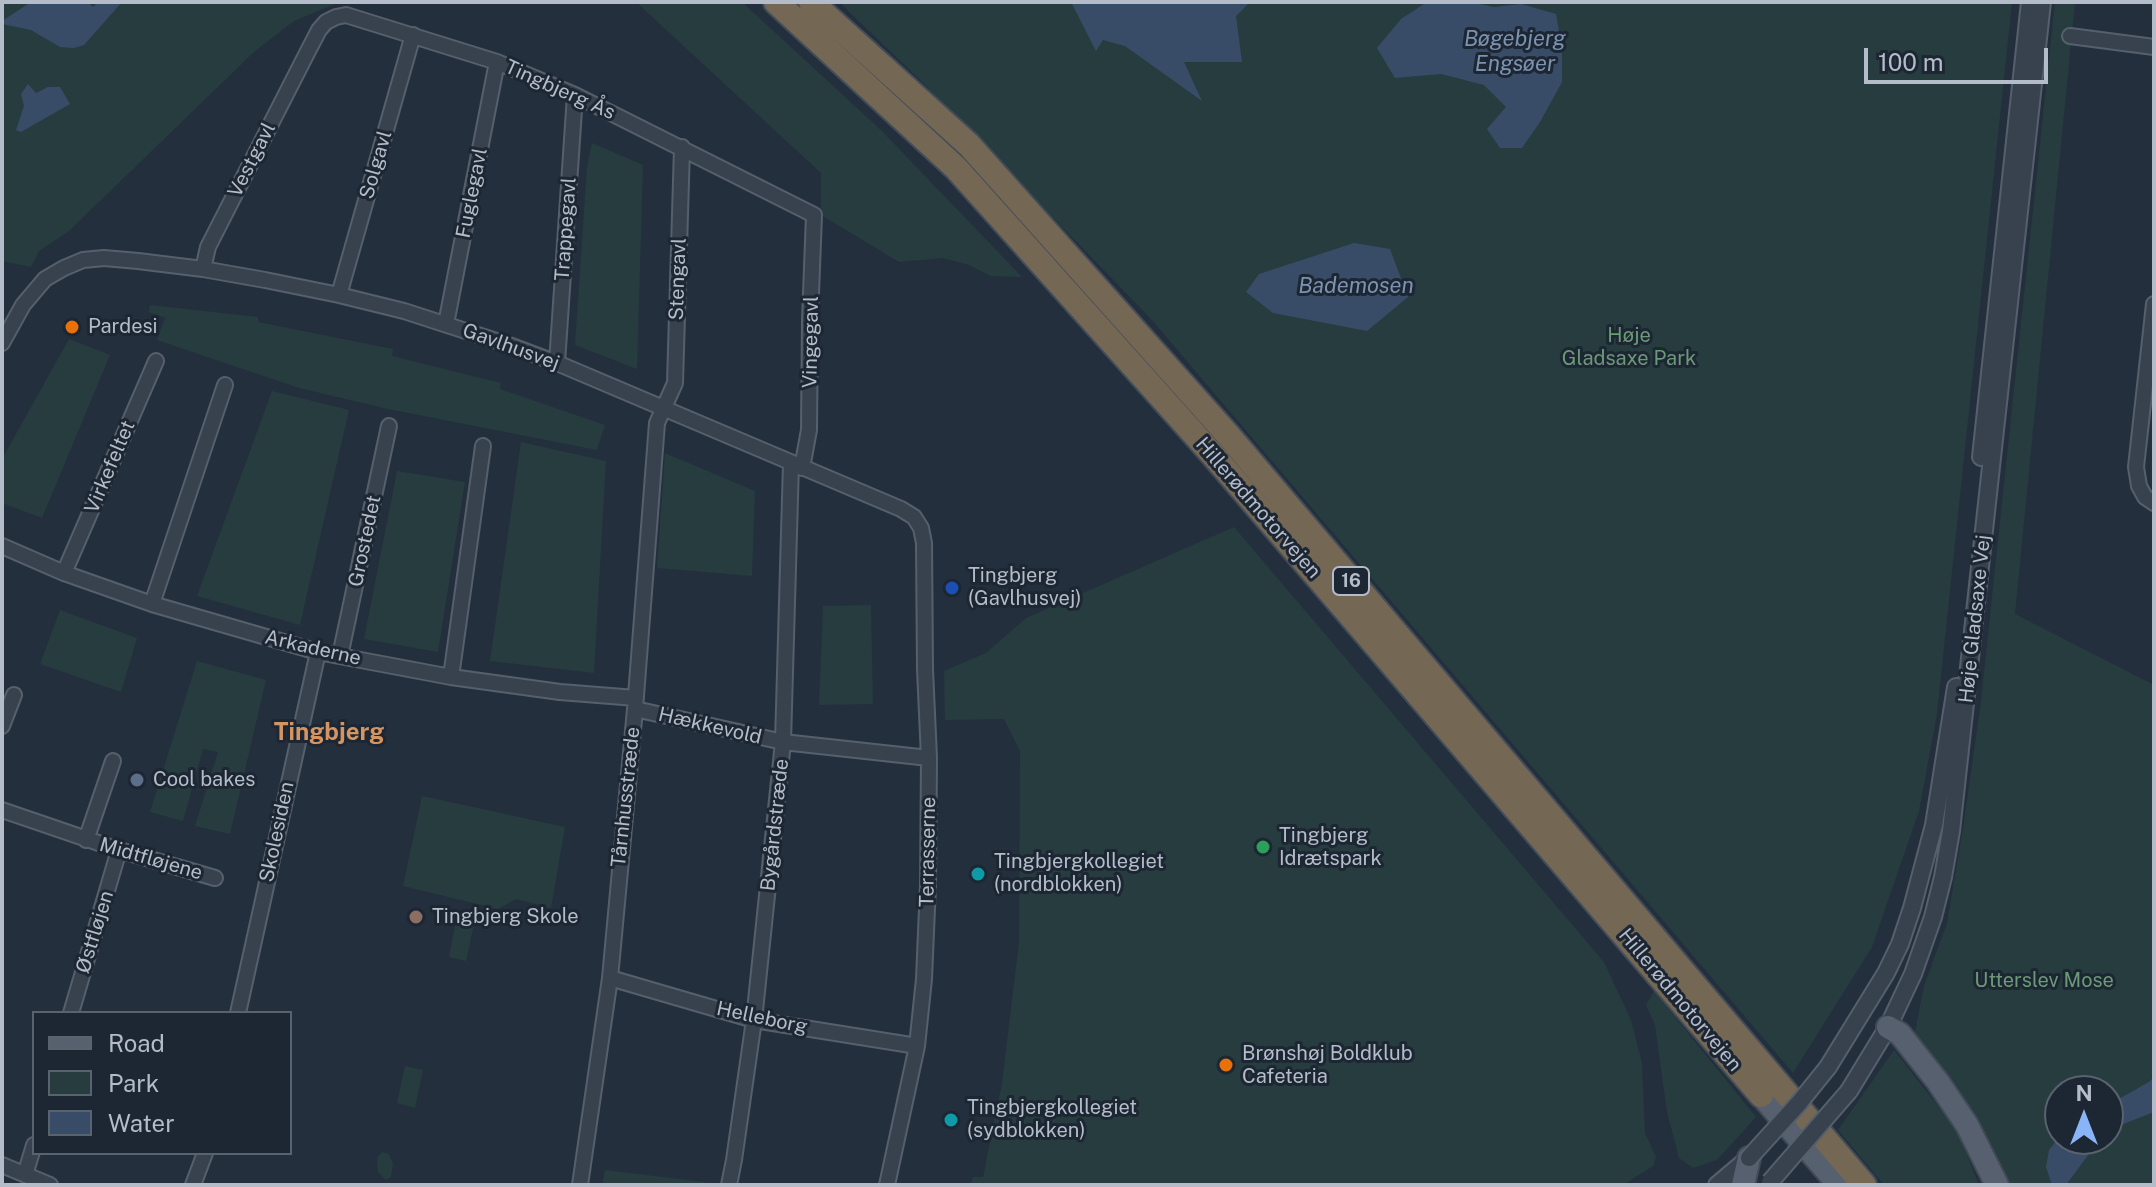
<!DOCTYPE html>
<meta charset="utf-8">
<style>
body{margin:0}
#map{position:relative;width:2156px;height:1187px;overflow:hidden;background:#242f3e;font-family:"Public Sans",sans-serif}
canvas{display:block}
.frame{position:absolute;inset:0;border:4px solid #b4bcc9;pointer-events:none}
.legend{position:absolute;left:32px;top:1011px;width:260px;height:144px;box-sizing:border-box;background:#1d2633;border:2px solid #59626f;margin:0;padding:10px 14px;list-style:none;font-size:24px;color:#b4bcc9}
.legend li{display:flex;align-items:center;gap:16px;height:40px}
.legend b{width:40px;border:2px solid #59626f}
.north{position:absolute;left:2044px;top:1075px;width:80px;height:80px;box-sizing:border-box;background:#1d2633;border:2px solid #59626f;border-radius:50%;rotate:0deg;font-size:22px;font-weight:700;line-height:32px;text-align:center;color:#b4bcc9}
.north::after{content:'';display:block;margin:auto;width:28px;height:36px;background:#8ab4f8;clip-path:polygon(50% 0,100% 100%,50% 72%,0 100%)}
.scale{position:absolute;left:1864px;top:48px;width:184px;height:36px;box-sizing:border-box;border:4px solid #b4bcc9;border-top:0;padding-left:10px;font-size:24px;line-height:28px;white-space:nowrap;color:#b4bcc9;-webkit-text-stroke:6px #1d2633;paint-order:stroke}
</style>
<div id="map">
<canvas width="2156" height="1187"></canvas>
<div class="frame"></div>
<ul class="legend">
<li><b style="height:10px;background:#56606e"></b>Road</li>
<li><b style="height:22px;background:#263c3f"></b>Park</li>
<li><b style="height:22px;background:#394c67"></b>Water</li>
</ul>
<div class="north">N</div>
<div class="scale">100 m</div>
</div>
<script>
const ctx = document.querySelector('canvas').getContext('2d');
ctx.lineJoin = 'round';
function fillPath(path, color) {
  ctx.fillStyle = color;
  ctx.fill(path, 'evenodd');
}
function toPath(rows) {
  const path = new Path2D();
  for (const r of rows) {
    path.moveTo(r[0], r[1]);
    for (let i = 2; i < r.length; i += 2) path.lineTo(r[i], r[i + 1]);
  }
  return path;
}
function strokePath(path, color, width, dash) {
  ctx.strokeStyle = color;
  ctx.lineWidth = width;
  ctx.lineCap = dash ? 'butt' : 'round';
  ctx.setLineDash(dash || []);
  ctx.stroke(path);
}
function label(font, color, halo, rows, align = 'center') {
  ctx.font = font + ' "Public Sans",sans-serif';
  ctx.lineWidth = 6;
  ctx.setLineDash([]);
  ctx.textBaseline = 'middle';
  ctx.strokeStyle = halo;
  ctx.fillStyle = color;
  for (const [text, x, y, turn = 0] of rows) {
    ctx.save();
    ctx.translate(x, y);
    ctx.rotate((+turn || 0) * Math.PI / 180);
    ctx.textAlign = isNaN(turn) ? turn : align;
    if (halo) ctx.strokeText(text, 0, 0);
    ctx.fillText(text, 0, 0);
    ctx.restore();
  }
}
const green = toPath([
 [2,2,340,2,294,21,255,51,69,231,39,251,31,267,2,261],
 [636,2,742,2,882,131,1022,277,991,276,969,265,943,258,899,262,821,215,821,173],
 [839,2,2012,2,1937,714,1919,811,1872,947,1793,1073,1151,319,923,83],
 [2055,2,2075,2,2015,614,2154,685,2154,1185,2009,1185,1992,1146,1962,1100,1914,1037,1924,986,1947,923,1963,828,1981,701],
 [2060,1091,2108,1091,2108,1139,2060,1139],
 [592,143,643,165,637,369,575,345,587,167],
 [150,305,258,317,258,322,393,349,392,356,501,383,500,389,605,425,597,450,388,409,299,388,157,340,165,318,149,312],
 [69,339,110,355,42,518,2,503,2,459],
 [272,391,349,410,300,625,197,596],
 [521,442,606,461,594,673,490,661],
 [665,453,755,491,752,576,657,568],
 [397,471,465,482,438,652,364,639],
 [1234,527,1604,962,1631,1020,1642,1063,1645,1133,1656,1157,1653,1166,1623,1185,971,1185,973,1177,983,1177,1002,1083,1019,942,1020,751,1004,719,945,720,944,671,986,653,1026,618],
 [871,605,873,704,819,705,823,606],
 [60,610,137,638,121,692,40,664],
 [197,661,266,680,230,834,195,826,218,752,203,749,183,821,150,812],
 [422,796,565,827,551,908,516,899,498,909,403,886],
 [456,920,474,924,466,961,449,957],
 [1654,991,1756,1117,1717,1160,1693,1168,1679,1158,1667,1112,1655,1025,1646,1005],
 [1894,1050,1957,1130,1979,1185,1884,1185,1838,1130],
 [405,1066,423,1070,415,1108,397,1103],
 [382,1152,389,1154,393,1164,391,1177,386,1180,378,1172,377,1165,378,1157],
 [605,1170,705,1182,704,1185,602,1185]
]);
const water = toPath([
 [31,2,87,2,93,7,98,2,122,2,84,45,74,48,60,47,31,30,2,24,2,21],
 [1071,2,1250,2,1236,16,1242,62,1184,62,1202,101,1125,46,1103,40,1096,51],
 [1427,2,1470,2,1494,7,1521,4,1556,14,1562,48,1562,82,1540,122,1522,148,1500,148,1487,129,1506,107,1484,85,1441,74,1395,78,1377,48,1401,19],
 [28,84,36,93,48,87,60,87,70,104,21,132,16,130,24,106,21,94],
 [1354,243,1390,249,1408,297,1367,331,1273,313,1246,292,1259,274],
 [2154,1077,2154,1112,2108,1130,2108,1105,2149,1082],
 [2060,1136,2060,1139,2100,1139,2066,1185,2052,1185,2046,1167,2049,1150]
]);
const minor = toPath([
 [2070,36,2154,47],
 [203,269,208,247,307,53,319,30,326,22,336,17,346,15,497,62,575,95,814,215,810,320,809,430,802,468],
 [339,295,413,35],
 [2154,304,2136,467,2139,486,2145,497,2154,503],
 [446,324,497,62],
 [2,343,23,305,45,279,64,268,83,260,104,258,138,261,203,269,265,280,339,295,404,311,509,345,557,363,901,509,914,517,921,528,924,543,925,669,929,758,928,885,924,979,917,1046,887,1185],
 [557,363,575,95],
 [2,546,64,573,152,604,318,652,451,677,560,692,636,698],
 [64,573,156,361],
 [152,604,225,385],
 [340,656,389,426],
 [451,677,483,446],
 [635,709,783,742,929,758],
 [2,726,14,695],
 [2,810,119,850,215,878],
 [86,840,113,761],
 [610,978,754,1020,917,1046],
 [71,1013,119,850],
 [238,1013,318,652],
 [2,1165,50,1185],
 [25,1175,34,1145],
 [193,1185,205,1153],
 [580,1185,610,978,635,709,657,423,675,383,682,147],
 [729,1185,734,1160,754,1020,783,742,791,463]
]);
const tertiary = toPath([
 [1981,457,2030,2],
 [1828,1067,1886,973,1900,944,1912,908,1934,825,1956,687],
 [1849,1091,1888,1027,1913,974,1933,917,1943,877,1951,831,2042,2],
 [1717,1185,1749,1158]
]);
const primary = toPath([
 [1888,1027,1900,1034,1938,1082,1967,1125,1997,1185],
 [1761,1095,1839,1185],
 [1743,1185,1749,1158]
]);
const motorway = toPath([
 [776,2,956,168,1213,455,1761,1095],
 [811,2,969,145,1228,435,1864,1185]
]);
const tertiaryBridge = toPath([
 [1749,1158,1799,1103,1828,1067],
 [1770,1182,1849,1091]
]);
const markers = [
 [72,327,8,"#e8710a"],
 [952,588,8,"#1a4fb4"],
 [137,780,8,"#5c6f8a"],
 [1263,847,8,"#2e9e5b"],
 [978,874,8,"#0f9aa8"],
 [416,917,8,"#8d6e63"],
 [1226,1065,8,"#e8710a"],
 [951,1120,8,"#0f9aa8"]
];
const shields = [
 [1351,581,36]
];
const shieldNames = [
 ["16",1351,581]
];
const streetNames = [
 ["Tingbjerg Ås",560,90,24],
 ["Vestgavl",252,160,-63],
 ["Solgavl",376,165,-74],
 ["Fuglegavl",472,193,-79],
 ["Trappegavl",566,229,-86],
 ["Stengavl",678,279,-88],
 ["Vingegavl",811,342,-89],
 ["Gavlhusvej",511,347,20],
 ["Virkefeltet",110,467,-67],
 ["Hillerødmotorvejen",1258,508,49],
 ["Grostedet",365,541,-78],
 ["Høje Gladsaxe Vej",1975,619,-84],
 ["Arkaderne",313,648,13],
 ["Hækkevold",710,726,13],
 ["Tårnhusstræde",626,797,-84],
 ["Bygårdstræde",775,825,-84],
 ["Skolesiden",277,832,-78],
 ["Terrasserne",928,852,-89],
 ["Midtfløjene",151,859,16],
 ["Østfløjen",95,932,-73],
 ["Hillerødmotorvejen",1680,1000,50],
 ["Helleborg",762,1018,12]
];
const poiNames = [
 ["Pardesi",88,327],
 ["Tingbjerg",968,576],
 ["(Gavlhusvej)",968,599],
 ["Cool bakes",153,780],
 ["Tingbjerg",1279,836],
 ["Idrætspark",1279,859],
 ["Tingbjergkollegiet",994,862],
 ["(nordblokken)",994,885],
 ["Tingbjerg Skole",432,917],
 ["Brønshøj Boldklub",1242,1054],
 ["Cafeteria",1242,1077],
 ["Tingbjergkollegiet",967,1108],
 ["(sydblokken)",967,1131]
];
const parkNames = [
 ["Høje",1629,336],
 ["Gladsaxe Park",1629,359],
 ["Utterslev Mose",2044,981]
];
const waterNames = [
 ["Bøgebjerg",1515,39],
 ["Engsøer",1515,64],
 ["Bademosen",1356,286]
];
const quarterNames = [
 ["Tingbjerg",329,733]
];
fillPath(green, '#263c3f');
fillPath(water, '#394c67');
strokePath(minor, '#565f6c', 18);
strokePath(tertiary, '#565f6c', 20);
strokePath(primary, '#414a57', 26);
strokePath(motorway, '#434c59', 28);
strokePath(minor, '#38414e', 14);
strokePath(tertiary, '#38414e', 16);
strokePath(primary, '#56606e', 22);
strokePath(motorway, '#746855', 24);
strokePath(tertiaryBridge, '#565f6c', 20, []);
strokePath(tertiaryBridge, '#38414e', 16);
for (const [x, y, r, color] of markers) {
  const dot = new Path2D();
  dot.arc(x, y, r, 0, 2 * Math.PI);
  ctx.fillStyle = color;
  ctx.fill(dot);
  strokePath(dot, '#1d2633', 3);
}
for (const [x, y, w] of shields) {
  const box = new Path2D();
  box.roundRect(x - w / 2, y - 14, w, 28, 6);
  ctx.fillStyle = '#1d2633';
  ctx.fill(box);
  strokePath(box, '#b4bcc9', 2);
}
label('bold 18px', '#b4bcc9', null, shieldNames);
label('20px', '#b4bcc9', '#1d2633', streetNames);
label('20px', '#b4bcc9', '#1d2633', poiNames, 'left');
label('20px', '#6b9a76', '#1d2633', parkNames);
label('italic 22px', '#7c92b1', '#1d2633', waterNames);
label('bold 24px', '#d59563', '#1d2633', quarterNames);
</script>
